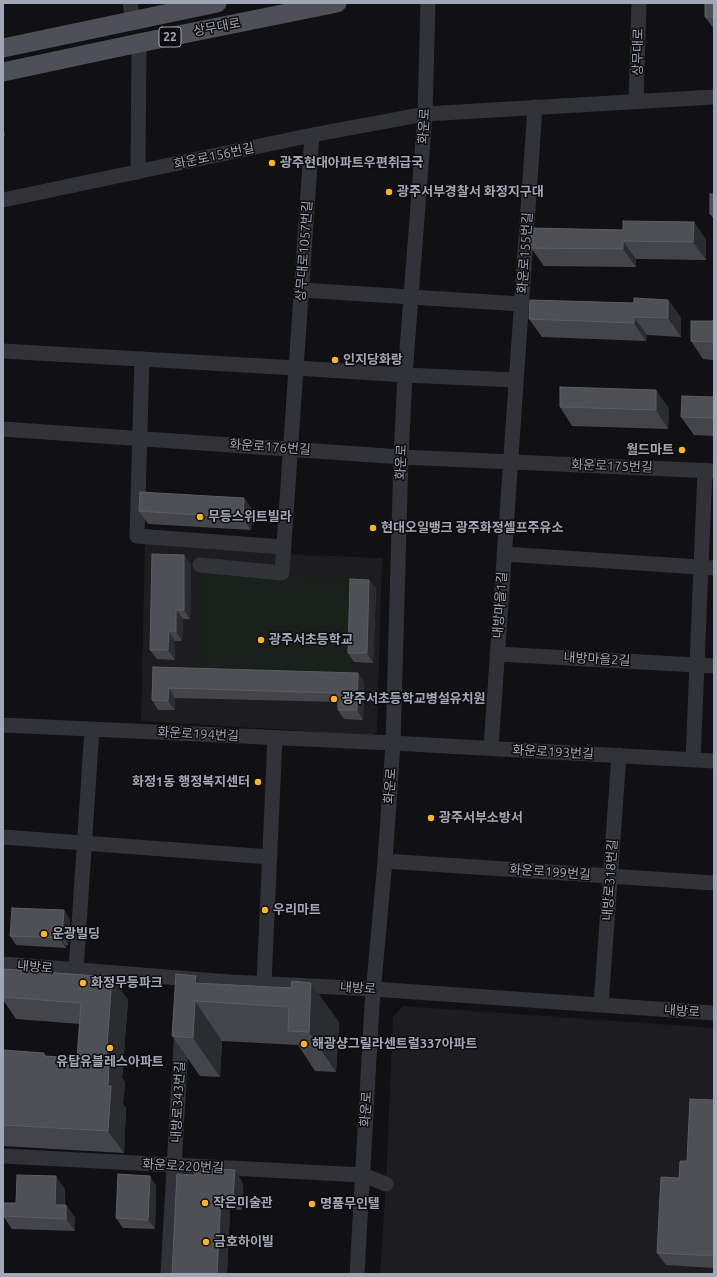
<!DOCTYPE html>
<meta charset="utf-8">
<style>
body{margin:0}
#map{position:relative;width:717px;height:1277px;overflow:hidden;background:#111113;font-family:Ubuntu,sans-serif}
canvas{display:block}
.frame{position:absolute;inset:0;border:4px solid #a1a7b5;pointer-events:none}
</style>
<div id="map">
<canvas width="717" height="1277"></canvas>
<div class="frame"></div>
</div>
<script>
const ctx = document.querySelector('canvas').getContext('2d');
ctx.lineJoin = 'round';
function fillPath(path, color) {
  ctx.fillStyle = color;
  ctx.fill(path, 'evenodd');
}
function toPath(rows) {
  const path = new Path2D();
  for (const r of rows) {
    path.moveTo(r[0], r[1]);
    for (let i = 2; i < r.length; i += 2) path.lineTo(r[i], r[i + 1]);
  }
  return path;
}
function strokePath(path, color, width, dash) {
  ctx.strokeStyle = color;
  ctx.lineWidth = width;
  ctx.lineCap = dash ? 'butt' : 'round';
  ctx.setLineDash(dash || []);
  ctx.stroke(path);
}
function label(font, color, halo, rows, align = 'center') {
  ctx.font = font + ' Ubuntu,"Noto Sans KR",sans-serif';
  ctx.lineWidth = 3;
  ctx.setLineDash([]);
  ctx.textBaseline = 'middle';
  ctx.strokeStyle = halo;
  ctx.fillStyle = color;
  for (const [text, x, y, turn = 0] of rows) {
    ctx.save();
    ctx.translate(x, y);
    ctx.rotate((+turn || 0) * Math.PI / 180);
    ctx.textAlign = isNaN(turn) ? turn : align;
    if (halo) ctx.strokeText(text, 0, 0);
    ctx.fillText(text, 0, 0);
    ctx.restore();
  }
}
const built = toPath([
 [145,542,283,554,382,558,377,732,372,735,141,721],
 [403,1006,714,1028,714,1274,380,1274,386,1184,393,1017]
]);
const green = toPath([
 [204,570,350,582,352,672,203,667]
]);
const minor = toPath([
 [130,3,133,21],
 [636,101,639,3],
 [138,172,139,43],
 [3,200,312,135,425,114,714,97],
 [301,290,521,304],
 [3,351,296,368,405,375,515,380],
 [142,359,137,536,283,547],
 [3,429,401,457,714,471],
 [504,554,714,568],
 [200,565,282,573,312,135],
 [497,654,714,666],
 [3,725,393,743,714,761],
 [491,748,535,107],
 [693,760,705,470],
 [3,837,270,857],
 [385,861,714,883],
 [3,964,230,982,373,989,714,1013],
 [76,970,92,729],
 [264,983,275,738],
 [601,1005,619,755],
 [3,1156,363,1175,386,1184],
 [168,1274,182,1027],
 [357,1274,372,1005,385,861,393,743,401,457,405,375,425,114,428,3]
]);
const major = toPath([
 [3,48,217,3],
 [3,72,139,43,337,3]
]);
const wall = toPath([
 [714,3,714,29,705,17],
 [3,126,5,136,3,136],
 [714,194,714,220,710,214],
 [694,222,706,240,706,260,636,259,636,267,544,266,531,248,623,230],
 [668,300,681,318,681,337,647,335,646,341,542,337,529,319,634,303],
 [714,321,714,360,703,359,691,341],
 [714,397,714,436,694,435,681,417],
 [560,407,669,408,668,429,572,426],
 [244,498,253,511,251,530,148,524,139,511],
 [191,564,190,619,183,619,182,641,175,641,175,660,157,659,150,650],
 [369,580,376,589,373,663,354,662,348,653],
 [153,667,364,682,363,720,344,719,338,710,338,702,175,698,175,710,158,710,152,700],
 [64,910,70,920,68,945,66,945,66,948,16,945,10,936],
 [3,969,112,977,128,1000,122,1078,125,1082,123,1104,126,1108,124,1153,3,1146,3,1050,44,1053,46,1056,77,1058,80,1024,16,1019,3,1000],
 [196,976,201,983,291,988,339,1022,336,1072,315,1071,298,1045,222,1041,220,1077,200,1076,172,1036],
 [714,1100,714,1268,666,1265,657,1253,679,1178],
 [177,1174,243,1183,242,1210,230,1209,227,1274,172,1274],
 [156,1185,155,1229,123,1228,116,1218],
 [65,1189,65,1205,66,1205,75,1218,75,1231,12,1229,3,1216,16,1203]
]);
const shadedWall = toPath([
 [3,126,5,136,3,132],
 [694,222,706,240,706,260,693,242],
 [623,241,636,259,636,267,623,249],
 [668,300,681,318,681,337,668,318],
 [634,317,647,335,646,341,634,323],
 [656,390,669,408,668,429,656,410],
 [244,498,253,511,251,530,243,518],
 [184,555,191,564,190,619,184,610],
 [369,580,376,589,373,663,367,653],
 [176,610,183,619,182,641,176,631],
 [169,631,175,641,175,660,168,650],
 [358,673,364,682,363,720,357,710],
 [169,688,175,698,175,710,168,701],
 [64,910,70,920,68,945,62,936],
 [59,936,66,945,66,948,59,938],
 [196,976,215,1003,195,983],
 [112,977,128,1000,122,1078,125,1082,123,1104,126,1108,124,1153,108,1131,106,1060],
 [311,983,339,1022,336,1072,309,1032],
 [195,1001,222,1041,220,1077,193,1038],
 [235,1170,243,1183,242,1210,233,1197],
 [56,1176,65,1189,64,1218,55,1205],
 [150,1176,156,1185,155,1229,148,1220],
 [221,1197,230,1209,227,1274,217,1274],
 [66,1205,75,1218,75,1231,66,1219]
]);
const building = toPath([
 [705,3,714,3,714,17,705,17,705,3],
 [710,194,714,194,714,214,710,214,710,194],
 [623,221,694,222,693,242,623,241,623,249,531,248,532,228,623,230,623,221],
 [634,298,668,300,668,318,634,317,634,323,529,319,530,300,634,303,634,298],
 [691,321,714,321,714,342,691,341,691,321],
 [560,387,656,390,656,410,560,407,560,387],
 [682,396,714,397,714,418,681,417,682,396],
 [140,492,244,498,243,518,139,511,140,492],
 [152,554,184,555,184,610,176,610,176,631,169,631,168,650,150,650,152,554],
 [350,579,369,580,367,653,348,653,350,579],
 [153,667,358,673,357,710,338,710,338,693,169,688,168,701,152,700,153,667],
 [12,908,64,910,62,936,59,936,59,938,10,936,12,908],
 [3,969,112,977,106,1060,109,1060,108,1086,111,1086,108,1131,3,1125,3,1050,44,1053,44,1056,77,1058,81,1003,3,997,3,969],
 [176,974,196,976,195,983,291,988,292,981,311,983,309,1032,288,1031,289,1007,195,1001,193,1038,172,1036,176,974],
 [690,1099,714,1100,714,1256,657,1253,661,1177,679,1178,680,1161,687,1161,690,1099],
 [195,1168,235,1170,233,1197,221,1197,217,1274,172,1274,177,1174,195,1175,195,1168],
 [118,1174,150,1176,148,1220,116,1218,118,1174],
 [17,1175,56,1176,55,1205,66,1205,66,1219,3,1216,4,1203,16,1203,17,1175]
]);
const markers = [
 [272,163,4,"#ffb41d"],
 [389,192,4,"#ffb41d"],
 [335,360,4,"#ffb41d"],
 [682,450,4,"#ffb41d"],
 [200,517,4,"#ffb41d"],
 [373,528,4,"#ffb41d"],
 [261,640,4,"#ffb41d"],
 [334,699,4,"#ffb41d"],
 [258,782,4,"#ffb41d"],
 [431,818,4,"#ffb41d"],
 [265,910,4,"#ffb41d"],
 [44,934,4,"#ffb41d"],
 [83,983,4,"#ffb41d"],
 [304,1044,4,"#ffb41d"],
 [110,1048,4,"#ffb41d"],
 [205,1203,4,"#ffb41d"],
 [312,1204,4,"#ffb41d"],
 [206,1242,4,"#ffb41d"]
];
const shields = [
 [170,37,22]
];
const shieldNames = [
 ["22",170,37]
];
const streetNames = [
 ["상무대로",217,27,-11],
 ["상무대로",638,52,-89],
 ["화운로",424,126,-87],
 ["화운로156번길",214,156,-12],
 ["상무대로1057번길",304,251,-86],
 ["화운로155번길",525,253,-86],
 ["화운로176번길",270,447,4],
 ["화운로",401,462,-88],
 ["화운로175번길",612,466,2],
 ["내방마을1길",500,605,-86],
 ["내방마을2길",597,659,3],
 ["화운로194번길",198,734,3],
 ["화운로193번길",553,752,3],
 ["화운로",390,786,-86],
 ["화운로199번길",550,872,4],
 ["내방로318번길",610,880,-86],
 ["내방로",35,967,5],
 ["내방로",358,988,3],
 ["내방로",682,1011,4],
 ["내방로343번길",178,1102,-87],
 ["화운로",366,1109,-87],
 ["화운로220번길",183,1166,3]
];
const poiNames = [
 ["광주현대아파트우편취급국",280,163],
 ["광주서부경찰서 화정지구대",397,192],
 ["인지당화랑",343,360],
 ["월드마트",674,450,"right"],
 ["무등스위트빌라",208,517],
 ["현대오일뱅크 광주화정셀프주유소",381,528],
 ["광주서초등학교",269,640],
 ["광주서초등학교병설유치원",342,699],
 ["화정1동 행정복지센터",250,782,"right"],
 ["광주서부소방서",439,818],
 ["우리마트",273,910],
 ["운광빌딩",52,934],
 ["화정무등파크",91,983],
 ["해광샹그릴라센트럴337아파트",312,1044],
 ["유탑유블레스아파트",110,1062,"center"],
 ["작은미술관",213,1203],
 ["명품무인텔",320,1204],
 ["금호하이빌",214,1242]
];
fillPath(built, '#1d1d20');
fillPath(green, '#19211a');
strokePath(minor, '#323338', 15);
strokePath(major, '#4e5058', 19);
fillPath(wall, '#44454b');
fillPath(shadedWall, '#2b2c30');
fillPath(building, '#4e5056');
strokePath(building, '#5b5e65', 1);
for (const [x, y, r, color] of markers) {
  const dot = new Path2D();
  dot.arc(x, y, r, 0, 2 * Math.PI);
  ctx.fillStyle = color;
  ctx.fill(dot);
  strokePath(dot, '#0c0c0e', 1.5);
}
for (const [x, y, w] of shields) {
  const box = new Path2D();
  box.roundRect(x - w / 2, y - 10, w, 20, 3);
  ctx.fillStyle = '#0c0c0e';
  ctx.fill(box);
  strokePath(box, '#a1a7b5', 1);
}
label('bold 12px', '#a1a7b5', null, shieldNames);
label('13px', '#a1a7b5', '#0c0c0e', streetNames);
label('bold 13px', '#a1a7b5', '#0c0c0e', poiNames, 'left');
</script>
